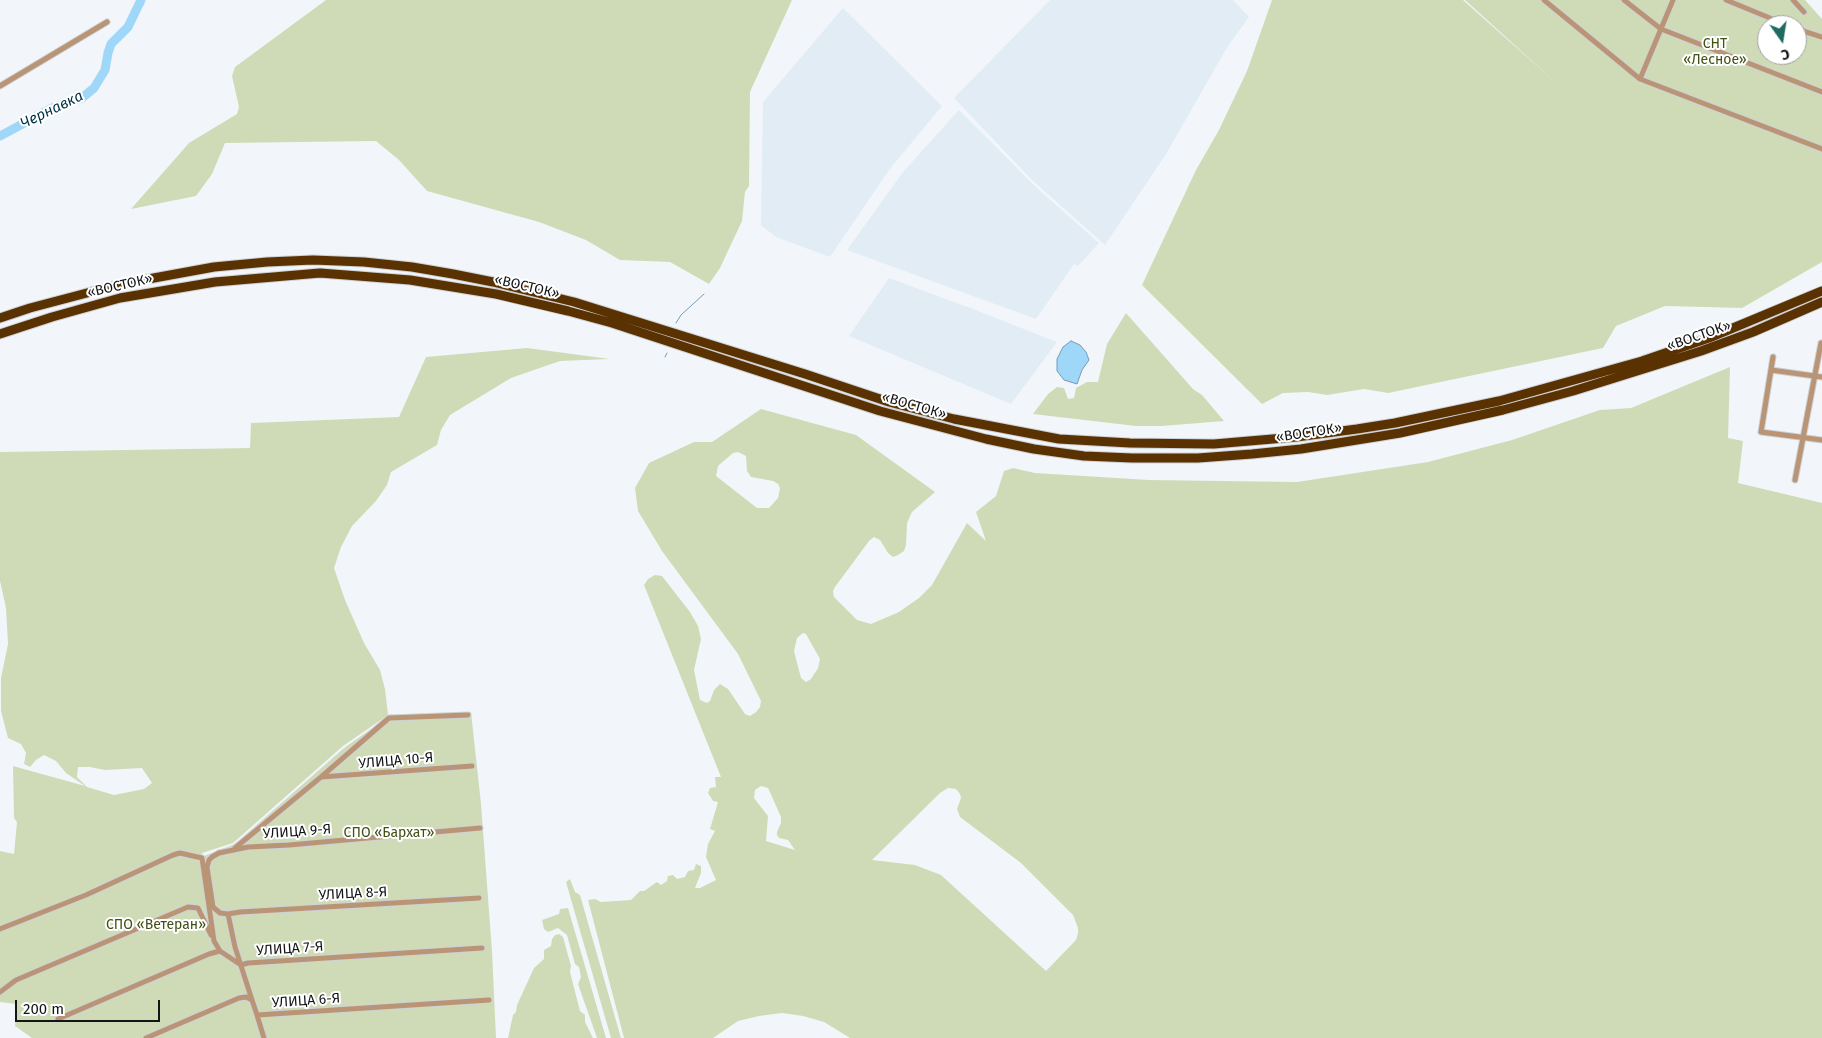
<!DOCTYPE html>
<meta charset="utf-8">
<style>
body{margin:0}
#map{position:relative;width:1822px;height:1038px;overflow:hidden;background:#f2f6fa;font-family:"Fira Sans",sans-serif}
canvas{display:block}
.north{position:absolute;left:1757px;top:15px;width:50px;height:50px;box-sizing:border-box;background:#fff;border:1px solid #a1a1a2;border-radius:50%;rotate:167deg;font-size:14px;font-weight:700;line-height:20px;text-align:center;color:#131416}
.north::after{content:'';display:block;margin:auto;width:18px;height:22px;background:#216a63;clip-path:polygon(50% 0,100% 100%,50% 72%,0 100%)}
.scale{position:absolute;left:15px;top:1000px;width:145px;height:22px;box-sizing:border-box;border:2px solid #131416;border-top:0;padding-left:6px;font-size:15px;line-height:18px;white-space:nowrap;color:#131416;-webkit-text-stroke:4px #fff;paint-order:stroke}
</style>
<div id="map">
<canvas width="1822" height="1038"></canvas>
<div class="north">С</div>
<div class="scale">200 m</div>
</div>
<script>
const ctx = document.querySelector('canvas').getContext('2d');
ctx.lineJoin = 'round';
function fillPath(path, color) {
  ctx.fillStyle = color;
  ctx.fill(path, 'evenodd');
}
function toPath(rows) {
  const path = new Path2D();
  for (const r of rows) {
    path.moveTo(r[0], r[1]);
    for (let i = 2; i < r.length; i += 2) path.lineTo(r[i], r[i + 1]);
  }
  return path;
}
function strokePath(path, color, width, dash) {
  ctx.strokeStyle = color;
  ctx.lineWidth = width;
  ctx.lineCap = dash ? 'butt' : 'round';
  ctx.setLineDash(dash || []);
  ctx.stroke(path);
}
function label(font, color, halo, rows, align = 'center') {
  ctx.font = font + ' "Fira Sans",sans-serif';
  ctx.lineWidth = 4;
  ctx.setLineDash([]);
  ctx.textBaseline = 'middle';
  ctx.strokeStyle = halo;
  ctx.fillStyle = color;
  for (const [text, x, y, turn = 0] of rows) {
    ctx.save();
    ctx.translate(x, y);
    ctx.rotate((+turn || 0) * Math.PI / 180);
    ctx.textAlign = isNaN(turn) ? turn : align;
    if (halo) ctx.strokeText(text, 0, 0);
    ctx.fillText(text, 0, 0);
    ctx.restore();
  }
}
const built = toPath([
 [1050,0,1233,0,1249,17,1228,46,1166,154,1105,245,1032,180,954,98],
 [843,8,942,106,889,170,830,257,776,237,761,225,763,102],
 [959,110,1038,189,1099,243,1078,266,1074,264,1036,319,847,250,903,172],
 [889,278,973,309,1057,342,1011,404,849,336]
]);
const green = toPath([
 [326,0,792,0,750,92,749,186,745,192,742,221,720,268,709,284,670,262,620,260,586,240,539,222,427,191,399,160,376,141,225,143,212,174,196,196,131,209,189,143,237,114,239,107,232,76,235,67],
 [1272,0,1463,0,1554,81,1465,0,1805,0,1822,19,1822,262,1742,308,1665,306,1616,326,1603,348,1388,393,1364,389,1327,395,1308,392,1283,393,1262,404,1142,285,1196,170,1219,130,1247,71],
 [1767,25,1797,25,1797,55,1767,55],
 [1126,313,1193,389,1202,395,1224,421,1162,426,1136,426,1033,414,1048,394,1057,387,1064,388,1068,399,1074,398,1076,388,1087,382,1098,382,1107,344],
 [527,348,610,359,560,361,511,378,450,415,441,430,437,445,391,472,387,485,376,501,352,526,341,547,334,568,345,600,364,643,380,670,385,689,388,715,343,746,233,843,202,853,202,858,205,858,204,856,235,844,344,748,391,715,471,712,481,804,492,951,496,1038,32,1038,15,1026,17,1004,0,1002,0,851,14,854,17,822,14,818,13,766,85,786,66,773,56,761,44,755,36,760,30,767,24,764,26,753,21,744,8,738,1,711,1,678,8,644,6,608,0,581,0,452,250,448,251,423,399,417,426,357],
 [78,767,90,767,105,770,142,768,152,783,144,789,114,795,87,787,77,777],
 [1730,367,1728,438,1743,441,1738,483,1822,503,1822,1038,850,1038,824,1022,803,1016,782,1013,759,1016,738,1021,713,1038,624,1038,588,900,595,899,601,902,631,900,640,891,644,891,657,882,661,885,667,881,668,876,673,875,677,879,685,877,688,871,694,870,696,864,701,866,701,873,695,888,700,888,716,880,706,857,708,844,715,831,710,829,718,802,713,801,708,793,710,788,716,787,715,777,721,777,644,585,648,579,655,575,662,576,690,612,698,626,701,639,694,670,700,700,707,703,710,701,714,690,720,684,728,689,745,714,750,716,756,712,760,707,761,701,738,654,662,551,638,511,635,488,649,463,694,442,712,442,761,409,856,435,935,492,912,512,907,523,906,545,904,551,898,555,893,557,888,553,880,540,874,537,869,541,835,587,833,591,834,597,857,620,871,624,899,612,919,598,932,585,967,523,986,541,976,512,996,496,1004,471,1013,468,1035,473,1149,480,1297,482,1428,462,1512,440,1600,410,1631,408],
 [738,452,746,456,747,471,751,477,773,481,778,484,780,488,778,498,769,508,757,508,716,476,718,466,733,453],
 [803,633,806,634,820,659,818,668,811,679,806,682,801,678,794,651,797,638],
 [761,786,768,788,769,790,781,817,781,823,777,832,777,835,779,838,788,840,795,850,766,841,768,816,754,798,755,790],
 [948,788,956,789,960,794,961,798,957,809,960,817,1021,863,1073,915,1078,928,1078,933,1076,940,1046,971,941,875,915,865,872,860,940,793],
 [570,879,575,892,580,895,621,1038,611,1038,566,882],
 [568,908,606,1038,597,1038,578,984,581,977,579,967,575,964,567,935,558,928,548,932,544,929,542,920,559,914,560,909],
 [559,934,563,937,571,966,570,972,580,1011,585,1015,585,1022,593,1038,508,1038,513,1015,516,1012,517,1005,534,968,544,959,544,950,551,946,552,939,555,935]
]);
const water = toPath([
 [1071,341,1080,345,1086,352,1089,360,1082,370,1077,384,1064,380,1057,371,1057,359,1063,347,1071,341]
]);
const stream = toPath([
 [676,323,681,315,704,294],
 [665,357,667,353]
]);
const river = toPath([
 [0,136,52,108,82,98,94,88,105,70,108,53,111,44,128,27,141,0]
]);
const street = toPath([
 [1544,0,1640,79,1822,149],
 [1624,0,1661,29,1822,92],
 [1726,0,1787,25],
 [1793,0,1804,12],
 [1797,29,1822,37],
 [1640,79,1673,0],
 [0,86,107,22],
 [1773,357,1761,432,1822,440],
 [1771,370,1822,377],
 [1795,480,1821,343],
 [321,777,472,766],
 [235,848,321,777,389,718,468,715],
 [228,914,240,912,479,898],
 [0,929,86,895,173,855,180,853,202,858,214,941,220,951],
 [0,992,16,980,188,907,198,908,211,935],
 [252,1000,235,947,228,914,220,913,213,907,207,867,209,860,212,857,219,853,248,847,289,845,480,828],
 [257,1015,264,1038],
 [58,1019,209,954,220,951,241,965,248,963,482,948],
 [146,1038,239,998,246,997,252,1000,257,1015,489,1000]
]);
const highway = toPath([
 [0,318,30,308,121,284,214,267,267,262,313,260,364,262,412,267,453,274,493,282,574,302,805,374,889,402,954,419,1059,439,1130,443,1214,444,1296,437,1357,429,1395,423,1499,401,1642,361,1709,338,1822,291],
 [0,334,52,317,120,298,215,282,320,273,410,280,496,294,568,311,612,323,880,411,986,439,1034,449,1084,456,1132,458,1198,458,1252,454,1301,449,1400,433,1503,410,1573,391,1701,351,1753,332,1822,302]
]);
const parkNames = [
 ["СНТ",1715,44],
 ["«Лесное»",1715,60],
 ["СПО «Бархат»",389,833],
 ["СПО «Ветеран»",156,925]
];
const streetNames = [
 ["«ВОСТОК»",120,286,-13],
 ["«ВОСТОК»",527,287,13],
 ["«ВОСТОК»",1699,336,-19],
 ["«ВОСТОК»",914,406,16],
 ["«ВОСТОК»",1309,433,-9],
 ["УЛИЦА 10-Я",396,761,-5],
 ["УЛИЦА 9-Я",297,832,-4],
 ["УЛИЦА 8-Я",353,894,-3],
 ["УЛИЦА 7-Я",290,949,-4],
 ["УЛИЦА 6-Я",306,1001,-4]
];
const waterNames = [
 ["Чернавка",52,110,-26]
];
fillPath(built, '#e2ecf5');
fillPath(green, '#cfdbb7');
fillPath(water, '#9fd7f9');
strokePath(water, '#759cb5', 1);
strokePath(stream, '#759cb5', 1);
strokePath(river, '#9fd7f9', 9);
strokePath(street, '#ced2d6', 7);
strokePath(highway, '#ced2d6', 11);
strokePath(street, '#b99576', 5);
strokePath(highway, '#5a3101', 9);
label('14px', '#415015', '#fff', parkNames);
label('14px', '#131416', '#fff', streetNames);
label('italic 15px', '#013148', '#fff', waterNames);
</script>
